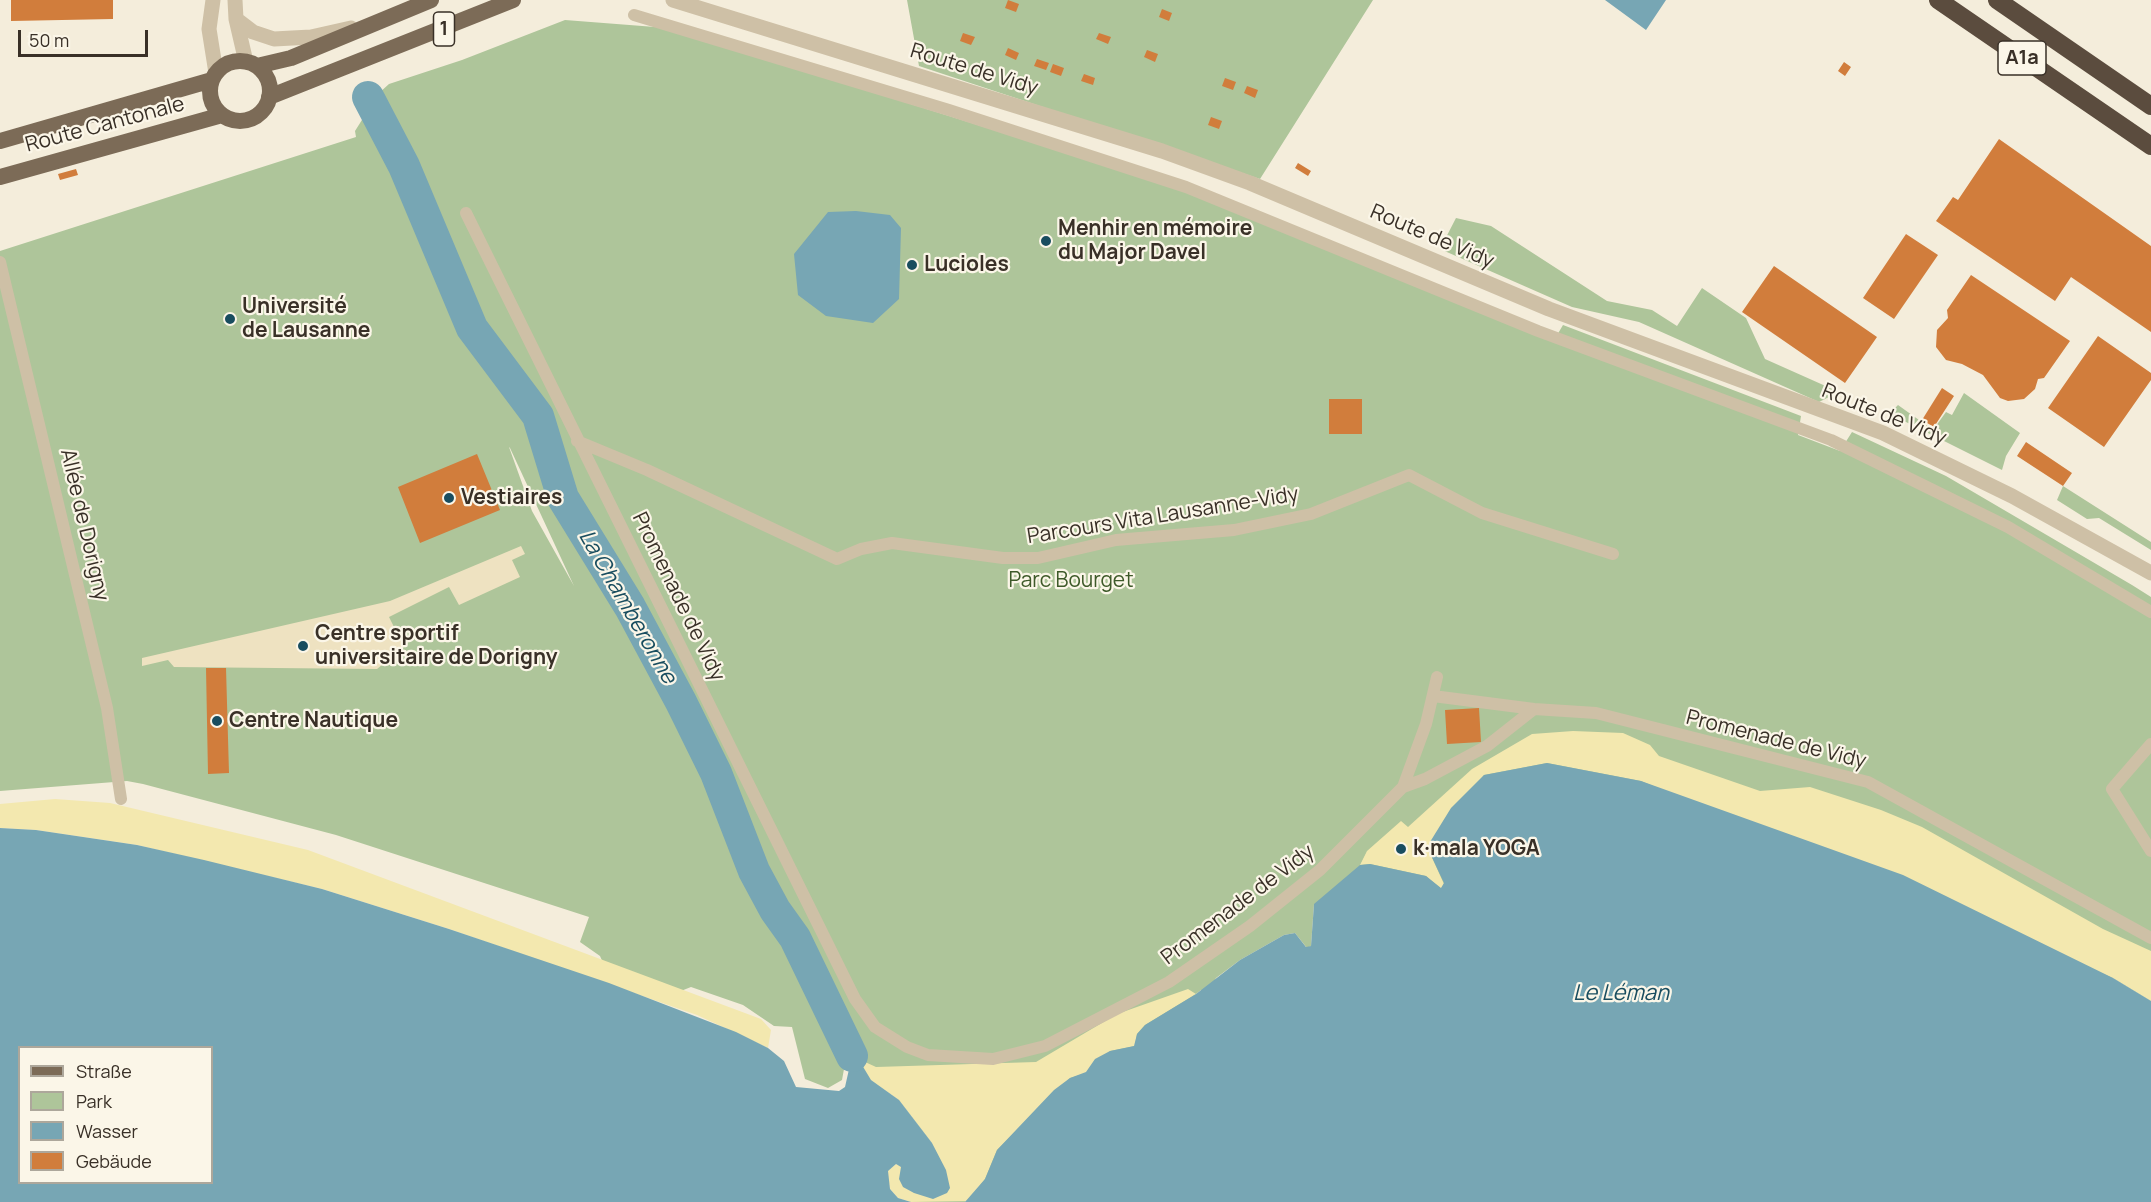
<!DOCTYPE html>
<meta charset="utf-8">
<style>
body{margin:0}
#map{position:relative;width:2151px;height:1202px;overflow:hidden;background:#f4eddb;font-family:Manrope,sans-serif}
canvas{display:block}
.legend{position:absolute;left:18px;top:1046px;width:195px;height:138px;box-sizing:border-box;background:#fbf6e8;border:2px solid #ada79b;margin:0;padding:8px 10px;list-style:none;font-size:18px;color:#393027}
.legend li{display:flex;align-items:center;gap:12px;height:30px}
.legend b{width:30px;border:2px solid #ada79b}
.scale{position:absolute;left:18px;top:30px;width:130px;height:27px;box-sizing:border-box;border:3px solid #393027;border-top:0;padding-left:8px;font-size:18px;line-height:21px;white-space:nowrap;color:#393027;-webkit-text-stroke:4px #fbf6e8;paint-order:stroke}
</style>
<div id="map">
<canvas width="2151" height="1202"></canvas>
<ul class="legend">
<li><b style="height:8px;background:#7c6b57"></b>Straße</li>
<li><b style="height:16px;background:#aec59a"></b>Park</li>
<li><b style="height:16px;background:#77a6b4"></b>Wasser</li>
<li><b style="height:16px;background:#d17d3c"></b>Gebäude</li>
</ul>
<div class="scale">50 m</div>
</div>
<script>
const ctx = document.querySelector('canvas').getContext('2d');
ctx.lineJoin = 'round';
function fillPath(path, color) {
  ctx.fillStyle = color;
  ctx.fill(path, 'evenodd');
}
function toPath(rows) {
  const path = new Path2D();
  for (const r of rows) {
    if (r.length === 3) {
      path.moveTo(r[0] + r[2], r[1]);
      path.arc(r[0], r[1], r[2], 0, 2 * Math.PI);
      continue;
    }
    path.moveTo(r[0], r[1]);
    for (let i = 2; i < r.length; i += 2) path.lineTo(r[i], r[i + 1]);
  }
  return path;
}
function strokePath(path, color, width, dash) {
  ctx.strokeStyle = color;
  ctx.lineWidth = width;
  ctx.lineCap = dash ? 'butt' : 'round';
  ctx.setLineDash(dash || []);
  ctx.stroke(path);
}
function label(font, color, halo, rows, align = 'center') {
  ctx.font = font + ' Manrope,sans-serif';
  ctx.lineWidth = 4.5;
  ctx.setLineDash([]);
  ctx.textBaseline = 'middle';
  ctx.strokeStyle = halo;
  ctx.fillStyle = color;
  for (const [text, x, y, turn = 0] of rows) {
    ctx.save();
    ctx.translate(x, y);
    ctx.rotate((+turn || 0) * Math.PI / 180);
    ctx.textAlign = isNaN(turn) ? turn : align;
    if (halo) ctx.strokeText(text, 0, 0);
    ctx.fillText(text, 0, 0);
    ctx.restore();
  }
}
const green = toPath([
 [907,0,1373,0,1260,179,919,66],
 [565,20,668,28,1160,182,1553,342,1563,325,1801,416,1798,435,1840,451,1852,432,1946,476,2132,585,2151,597,2151,1001,2113,978,1314,904,1311,946,1307,948,1295,933,1284,935,1240,960,1216,978,1206,995,1201,990,1196,994,965,1202,911,1202,890,1189,902,1173,932,1143,899,1100,882,1087,859,1060,852,1056,848,1047,842,1080,828,1088,805,1079,792,1027,774,1026,743,1005,691,987,663,998,610,979,600,956,580,942,589,917,336,835,143,784,127,781,0,791,0,251,356,137,355,131,372,104,368,97,379,93,389,84,462,60],
 [509,447,510,448,574,586,532,511],
 [1456,218,1491,226,1607,301,1652,310,1677,326,1702,288,1746,318,1765,359,1839,392,1819,402,1639,322,1572,307,1440,249],
 [1964,393,2020,433,2006,456,2002,470,1894,416,1893,410,1898,405,1933,430,1946,412,1952,415],
 [2063,486,2151,542,2151,550,2099,518,2087,519,2057,500]
]);
const sand = toPath([
 [1573,731,1623,733,1650,745,1659,756,1760,791,1810,787,1881,810,1922,827,2103,929,2151,951,2151,1001,2113,978,1641,781,1547,763,1484,775,1429,851,1444,884,1441,889,1426,876,1370,864,1360,865,1367,851,1401,821,1408,827,1472,769,1532,734],
 [55,799,110,803,308,850,761,1019,771,1030,768,1048,697,1015,449,929,322,889,137,845,36,830,0,828,0,804],
 [1188,989,1196,994,1145,1025,1137,1034,1135,1046,1110,1051,1087,1073,1070,1078,997,1150,985,1179,969,1201,911,1202,898,1198,890,1189,887,1171,896,1164,901,1166,902,1173,932,1143,899,1100,870,1080,859,1060,852,1056,876,1067,1036,1062,1117,1014]
]);
const plaza = toPath([
 [521,546,525,554,512,560,520,577,459,605,449,587,389,617,404,647,377,669,174,667,168,660,142,666,142,658,390,601]
]);
const water = toPath([
 [1605,0,1666,0,1646,30],
 [856,211,890,215,901,228,899,299,873,323,826,316,798,295,794,254,828,212],
 [1547,763,1641,781,1903,875,2113,978,2151,1001,2151,1202,965,1202,985,1179,997,1150,1054,1090,1070,1078,1086,1072,1095,1059,1110,1051,1134,1046,1137,1034,1145,1025,1196,994,1240,960,1284,935,1295,933,1306,947,1311,946,1314,904,1360,865,1370,864,1426,876,1441,888,1444,883,1429,851,1430,842,1451,808,1484,775],
 [0,828,36,830,137,845,204,860,322,889,449,929,609,983,736,1032,768,1048,784,1061,796,1087,839,1091,845,1087,852,1056,859,1060,871,1080,899,1100,932,1143,946,1170,950,1188,947,1193,933,1199,914,1193,903,1187,899,1179,901,1167,896,1164,888,1171,890,1189,898,1198,911,1202,0,1202],
 [20,1048,212,1048,212,1182,20,1182]
]);
const river = toPath([
 [368,97,404,166,472,328,538,416,563,498,630,607,681,702,716,773,754,871,775,910,795,938,852,1056]
]);
const building = toPath([
 [11,0,113,0,113,19,11,21],
 [1008,0,1019,4,1016,12,1005,8],
 [1162,9,1172,13,1169,21,1159,17],
 [963,33,975,37,971,45,960,41],
 [1099,33,1111,37,1108,44,1096,39],
 [1008,48,1019,53,1016,60,1005,55],
 [1147,50,1158,54,1155,62,1144,57],
 [1037,59,1049,63,1046,70,1034,66],
 [1844,62,1851,67,1845,76,1838,71],
 [1053,64,1064,68,1061,76,1050,72],
 [1084,74,1095,78,1093,85,1081,81],
 [1225,78,1236,82,1233,90,1222,86],
 [1247,86,1258,90,1255,98,1244,93],
 [1211,117,1222,121,1219,129,1208,125],
 [1999,139,2151,246,2151,332,2071,277,2055,301,1936,221,1953,197,1958,200],
 [1298,163,1311,171,1308,176,1295,168],
 [76,169,78,175,60,180,58,174],
 [1906,234,1938,255,1894,319,1863,298],
 [1774,266,1877,337,1845,383,1742,312],
 [1971,275,2070,341,2044,378,2038,379,2035,389,2024,399,2008,401,2000,398,1983,375,1962,364,1946,360,1936,347,1937,330,1948,318,1947,310],
 [2098,336,2151,373,2151,380,2104,447,2048,408],
 [1942,388,1954,396,1934,427,1922,420],
 [1329,399,1362,399,1362,434,1329,434],
 [2026,442,2072,473,2063,486,2017,456],
 [477,454,500,510,420,543,398,487],
 [206,668,226,668,229,773,208,774],
 [1479,708,1481,742,1447,744,1445,710]
]);
const pedestrian = toPath([
 [634,15,949,110,1186,187,1538,331,1831,440,2008,527,2151,612],
 [466,213,855,999,875,1027,907,1047,928,1055,993,1059,1045,1046,1169,982,1250,926,1320,870,1403,787,1426,724,1437,677],
 [0,262,107,708,121,799],
 [577,441,647,470,837,559,861,549,892,543,1003,558,1038,558,1116,540,1234,530,1311,514,1409,475,1482,513,1613,554],
 [1433,696,1534,709,1596,713,1868,782,2151,938],
 [2151,744,2112,789,2151,851],
 [1403,787,1425,779,1487,746,1534,709]
]);
const minor = toPath([
 [213,0,209,29,216,73],
 [235,0,236,19,246,62],
 [673,0,1162,151,1250,183,1549,309,1883,433,2012,496,2151,573],
 [236,19,253,32,274,39,311,37,351,28]
]);
const primary = toPath([
 [240,91,30],
 [257,66,291,58,431,0],
 [269,97,513,0],
 [0,141,212,80],
 [0,177,222,115]
]);
const motorway = toPath([
 [1938,0,2151,146],
 [1997,0,2151,106]
]);
const markers = [
 [1046,241,6,"#194d5f"],
 [912,265,6,"#194d5f"],
 [230,319,6,"#194d5f"],
 [449,498,6,"#194d5f"],
 [303,646,6,"#194d5f"],
 [217,721,6,"#194d5f"],
 [1401,849,6,"#194d5f"]
];
const shields = [
 [444,29,21],
 [2022,58,48]
];
const shieldNames = [
 ["1",444,29],
 ["A1a",2022,58]
];
const streetNames = [
 ["Route de Vidy",974,70,17],
 ["Route Cantonale",105,125,-15],
 ["Route de Vidy",1432,237,23],
 ["Route de Vidy",1884,415,22],
 ["Parcours Vita Lausanne-Vidy",1163,516,-9],
 ["Allée de Dorigny",84,525,77],
 ["Promenade de Vidy",678,597,64],
 ["Promenade de Vidy",1776,740,14],
 ["Promenade de Vidy",1238,905,-37]
];
const poiNames = [
 ["Menhir en mémoire",1058,229],
 ["du Major Davel",1058,253],
 ["Lucioles",924,265],
 ["Université",242,307],
 ["de Lausanne",242,331],
 ["Vestiaires",461,498],
 ["Centre sportif",315,634],
 ["universitaire de Dorigny",315,658],
 ["Centre Nautique",229,721],
 ["k·mala YOGA",1413,849]
];
const parkNames = [
 ["Parc Bourget",1071,581]
];
const waterNames = [
 ["La Chamberonne",627,607,60],
 ["Le Léman",1621,994]
];
fillPath(green, '#aec59a');
fillPath(sand, '#f3e8af');
fillPath(plaza, '#eee2c1');
fillPath(water, '#77a6b4');
strokePath(river, '#77a6b4', 32);
fillPath(building, '#d17d3c');
strokePath(pedestrian, '#cec0a6', 12);
strokePath(minor, '#cec0a6', 15);
strokePath(primary, '#7c6b57', 16);
strokePath(motorway, '#5b4c3e', 18);
for (const [x, y, r, color] of markers) {
  const dot = new Path2D();
  dot.arc(x, y, r, 0, 2 * Math.PI);
  ctx.fillStyle = color;
  ctx.fill(dot);
  strokePath(dot, '#fbf6e8', 2);
}
for (const [x, y, w] of shields) {
  const box = new Path2D();
  box.roundRect(x - w / 2, y - 17, w, 34, 4.5);
  ctx.fillStyle = '#fbf6e8';
  ctx.fill(box);
  strokePath(box, '#393027', 1.5);
}
label('bold 20px', '#393027', null, shieldNames);
label('21px', '#393027', '#fbf6e8', streetNames);
label('bold 21px', '#393027', '#fbf6e8', poiNames, 'left');
label('21px', '#3e5a29', '#fbf6e8', parkNames);
label('italic 22px', '#194d5f', '#fbf6e8', waterNames);
</script>
